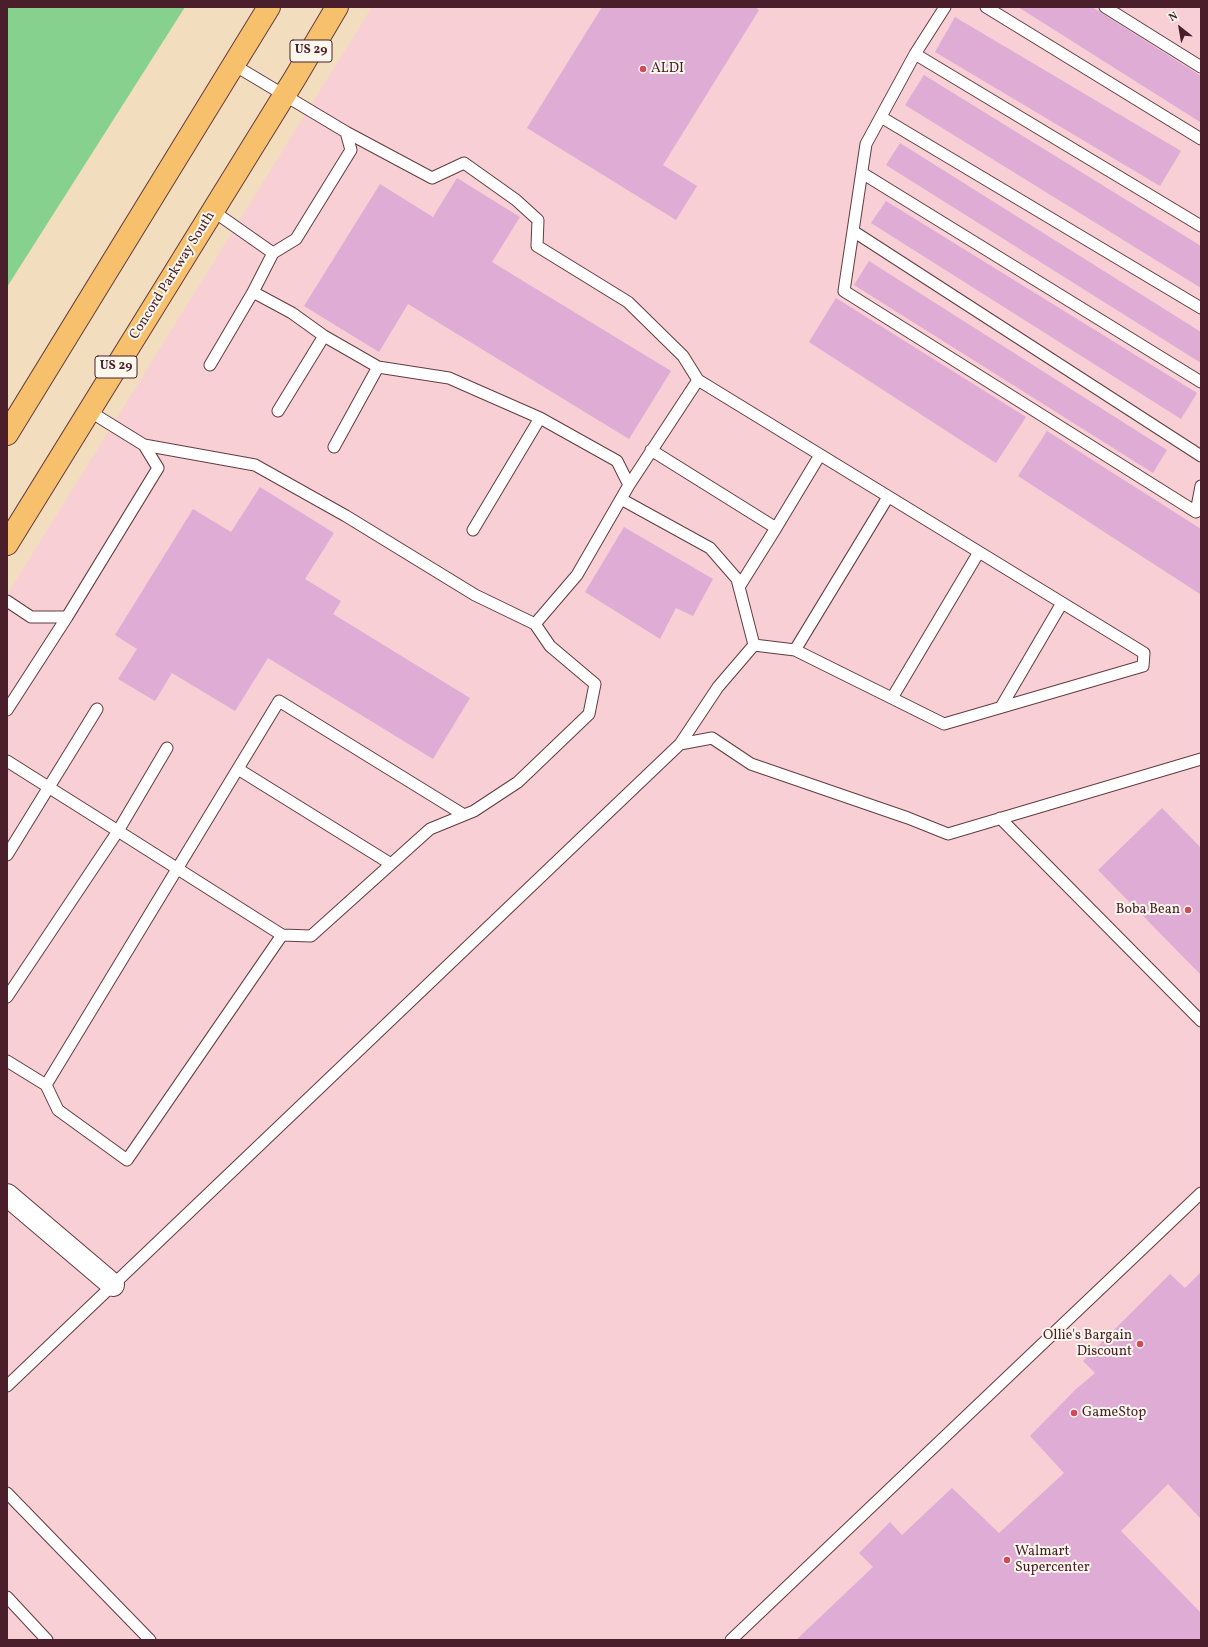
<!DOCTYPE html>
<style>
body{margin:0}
#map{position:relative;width:1208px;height:1647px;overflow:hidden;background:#f2ddbe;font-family:Vollkorn,serif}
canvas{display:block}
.frame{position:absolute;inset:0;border:8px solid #4a1f2b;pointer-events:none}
.north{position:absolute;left:1160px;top:8px;width:40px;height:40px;-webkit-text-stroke:3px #fbf7ec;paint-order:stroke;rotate:329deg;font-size:11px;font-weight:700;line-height:16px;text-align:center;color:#4a1f2b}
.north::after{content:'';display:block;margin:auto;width:14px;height:18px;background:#4a1f2b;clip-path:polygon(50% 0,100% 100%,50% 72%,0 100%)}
</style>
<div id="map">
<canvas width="1208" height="1647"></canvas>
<div class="frame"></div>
<div class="north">N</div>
</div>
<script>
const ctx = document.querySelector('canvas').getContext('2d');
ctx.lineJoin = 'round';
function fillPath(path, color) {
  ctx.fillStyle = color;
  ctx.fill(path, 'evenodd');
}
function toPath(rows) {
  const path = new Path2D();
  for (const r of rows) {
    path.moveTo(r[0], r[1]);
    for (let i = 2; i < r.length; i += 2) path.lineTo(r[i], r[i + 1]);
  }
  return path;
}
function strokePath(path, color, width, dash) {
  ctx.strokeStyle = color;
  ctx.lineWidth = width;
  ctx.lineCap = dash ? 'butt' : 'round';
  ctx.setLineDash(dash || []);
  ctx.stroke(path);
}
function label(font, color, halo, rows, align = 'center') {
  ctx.font = font + ' Vollkorn,serif';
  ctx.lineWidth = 4;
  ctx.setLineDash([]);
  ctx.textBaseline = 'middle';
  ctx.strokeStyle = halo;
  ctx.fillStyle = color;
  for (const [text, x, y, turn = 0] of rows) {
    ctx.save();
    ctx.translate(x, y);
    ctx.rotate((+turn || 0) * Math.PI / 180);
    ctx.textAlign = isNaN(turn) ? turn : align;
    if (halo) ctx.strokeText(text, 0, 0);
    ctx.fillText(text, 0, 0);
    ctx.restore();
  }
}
const built = toPath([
 [372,7,1201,7,1201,1640,7,1640,7,595]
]);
const green = toPath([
 [7,7,185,7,7,287]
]);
const building = toPath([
 [602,7,755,7,759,10,663,165,697,186,676,220,527,128],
 [1018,7,1092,7,1201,76,1201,120,1200,122],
 [955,17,1181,151,1160,186,935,52],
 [924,75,1201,246,1201,288,905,105],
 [900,143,1201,332,1201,363,886,165],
 [457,178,520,217,492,262,671,371,629,439,408,304,379,352,304,306,380,184,433,217],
 [886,201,1197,393,1181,419,871,223],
 [869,261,1167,450,1153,473,854,285],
 [836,298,1026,417,996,463,809,342],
 [1047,431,1201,529,1200,594,1018,476],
 [260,487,334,533,305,579,341,601,333,614,470,698,433,759,268,658,235,711,172,673,155,701,118,679,137,649,115,635,193,509,231,532],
 [624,527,713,579,693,616,676,608,660,639,585,592],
 [1162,808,1201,848,1201,975,1098,870],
 [1201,1272,1201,1519,1168,1484,1121,1531,1201,1613,1201,1640,796,1640,873,1567,859,1553,890,1522,902,1535,952,1488,999,1533,1064,1473,1030,1436,1075,1390,1095,1373,1083,1361,1170,1274,1185,1288]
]);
const lane = toPath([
 [945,7,915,54,866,144,844,291,1196,512,1201,486],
 [986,7,1201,139],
 [1105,7,1201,67],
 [915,54,1201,226],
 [881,117,1201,308],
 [346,132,432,178,464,163,516,200,538,220,537,246,628,302,683,356,698,380,629,485],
 [862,173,1201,382],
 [213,211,273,253,296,239,351,150,346,132,234,65],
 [853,231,1201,456],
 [210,365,253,292],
 [278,411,324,336],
 [144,445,255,465,346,516,475,595,535,624,577,575,629,485,617,461,540,418,449,378,378,367,324,336,292,313,253,292,273,253],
 [334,447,378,367],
 [651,450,776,528,820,455],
 [621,499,710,548,737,579,754,645],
 [473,530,540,418],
 [739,587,776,528],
 [7,601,31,617,67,617,158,468,144,445,89,411],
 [795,650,888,497],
 [892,698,979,552],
 [1001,707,1062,603],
 [7,710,67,617],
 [680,744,718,687,754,645,795,650,944,724,1143,666,1144,653,698,380],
 [167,748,118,831,282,935],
 [7,761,118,831,7,997],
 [238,769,391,864],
 [1000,818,1201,1021],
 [7,855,97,709],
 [7,1061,46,1085,58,1110,127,1160,282,935,311,936,430,829,474,811,518,782,589,714,595,684,550,646,535,624],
 [46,1085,279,701,464,815],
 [7,1386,680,744,712,738,751,764,908,818,948,834,1201,759],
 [7,1493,150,1640],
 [7,1597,47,1640],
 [731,1640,1201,1193]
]);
const street = toPath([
 [7,1195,113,1285]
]);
const primary = toPath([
 [7,434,269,7],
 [7,544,295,78,337,7]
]);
const markers = [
 [643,69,4,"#d1495b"],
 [1188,910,4,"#d1495b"],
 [1140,1344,4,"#d1495b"],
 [1074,1413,4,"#d1495b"],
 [1007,1560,4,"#d1495b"]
];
const shields = [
 [311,51,42],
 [116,367,42]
];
const shieldNames = [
 ["US 29",311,51],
 ["US 29",116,367]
];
const poiNames = [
 ["ALDI",651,69],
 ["Boba Bean",1180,910,"right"],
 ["Ollie's Bargain",1132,1336,"right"],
 ["Discount",1132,1352,"right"],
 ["GameStop",1082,1413],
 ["Walmart",1015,1552],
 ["Supercenter",1015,1568]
];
const streetNames = [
 ["Concord Parkway South",173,276,-58]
];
fillPath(built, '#f7cfd5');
fillPath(green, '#86d18e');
fillPath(building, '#dfacd5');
strokePath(lane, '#633c41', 13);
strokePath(street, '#633c41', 24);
strokePath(primary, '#633c41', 24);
strokePath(lane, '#fff', 11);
strokePath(street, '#fff', 22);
strokePath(primary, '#f7c06c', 22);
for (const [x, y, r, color] of markers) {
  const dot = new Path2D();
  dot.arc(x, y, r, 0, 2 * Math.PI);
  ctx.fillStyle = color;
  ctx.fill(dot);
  strokePath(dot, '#fbf7ec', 1.5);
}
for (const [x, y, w] of shields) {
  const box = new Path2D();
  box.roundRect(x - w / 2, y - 11, w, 22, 3);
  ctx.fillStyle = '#fbf7ec';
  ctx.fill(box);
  strokePath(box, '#4a1f2b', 1);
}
label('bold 13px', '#4a1f2b', null, shieldNames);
label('14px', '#4a1f2b', '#fbf7ec', poiNames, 'left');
label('14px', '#4a1f2b', '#fbf7ec', streetNames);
</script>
